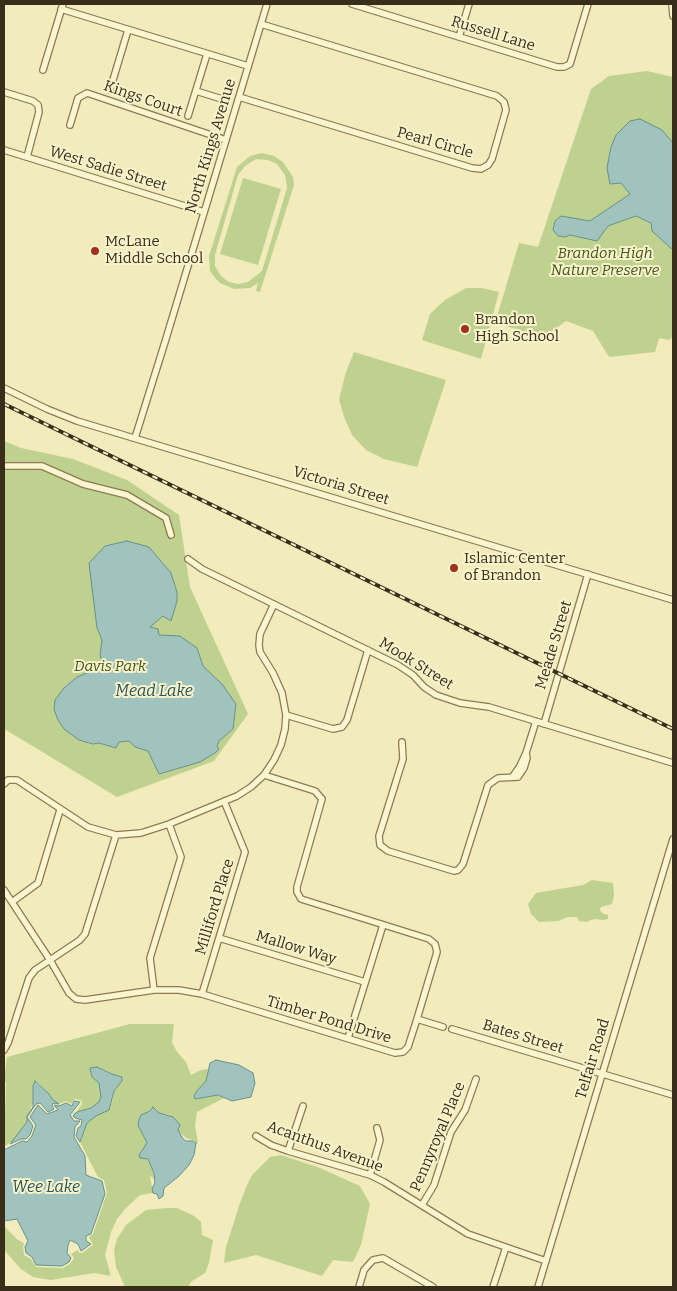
<!DOCTYPE html>
<style>
body{margin:0}
#map{position:relative;width:677px;height:1291px;overflow:hidden;background:#f2ebbc;font-family:Bitter,serif}
canvas{display:block}
.frame{position:absolute;inset:0;border:5px solid #392e1a;pointer-events:none}
</style>
<div id="map">
<canvas width="677" height="1291"></canvas>
<div class="frame"></div>
</div>
<script>
const ctx = document.querySelector('canvas').getContext('2d');
ctx.lineJoin = 'round';
function fillPath(path, color) {
  ctx.fillStyle = color;
  ctx.fill(path, 'evenodd');
}
function toPath(rows) {
  const path = new Path2D();
  for (const r of rows) {
    path.moveTo(r[0], r[1]);
    for (let i = 2; i < r.length; i += 2) path.lineTo(r[i], r[i + 1]);
  }
  return path;
}
function strokePath(path, color, width, dash) {
  ctx.strokeStyle = color;
  ctx.lineWidth = width;
  ctx.lineCap = dash ? 'butt' : 'round';
  ctx.setLineDash(dash || []);
  ctx.stroke(path);
}
function label(font, color, halo, rows, align = 'center') {
  ctx.font = font + ' Bitter,serif';
  ctx.lineWidth = 4;
  ctx.setLineDash([]);
  ctx.textBaseline = 'middle';
  ctx.strokeStyle = halo;
  ctx.fillStyle = color;
  for (const [text, x, y, turn = 0] of rows) {
    ctx.save();
    ctx.translate(x, y);
    ctx.rotate((+turn || 0) * Math.PI / 180);
    ctx.textAlign = isNaN(turn) ? turn : align;
    if (halo) ctx.strokeText(text, 0, 0);
    ctx.fillText(text, 0, 0);
    ctx.restore();
  }
}
const green = toPath([
 [647,71,673,77,673,337,669,340,659,338,655,352,609,357,593,331,566,321,544,337,495,323,519,243,538,247,591,89,609,76],
 [262,153,274,156,283,162,293,177,294,185,260,292,256,291,258,283,250,288,234,289,220,283,216,279,210,271,209,256,237,167,250,156],
 [256,159,268,160,277,164,285,175,287,188,262,271,248,282,238,284,229,282,221,276,215,266,215,255,238,175,245,166],
 [243,178,281,189,258,265,220,254],
 [466,288,482,288,499,292,481,359,422,340,430,314,445,300],
 [354,352,446,380,417,467,384,459,366,450,352,435,344,417,339,399,346,372],
 [4,441,21,448,73,459,127,480,179,515,190,587,248,714,214,761,117,797,6,730,4,731],
 [592,880,613,883,614,895,612,904,601,907,600,910,602,913,608,915,608,919,603,920,594,919,586,922,579,921,577,917,568,917,558,921,539,922,531,914,528,904,536,893,583,885],
 [130,1024,174,1024,172,1042,177,1052,186,1062,191,1075,201,1070,208,1069,206,1081,196,1092,200,1098,218,1095,224,1098,197,1112,195,1125,198,1143,195,1145,195,1141,186,1138,178,1131,176,1121,168,1115,159,1113,156,1109,151,1109,150,1111,141,1115,138,1125,147,1143,145,1159,148,1159,154,1173,154,1179,150,1176,153,1193,140,1195,126,1208,117,1219,111,1232,105,1255,111,1276,94,1273,51,1280,33,1277,21,1269,4,1250,4,1226,18,1240,24,1243,23,1247,24,1255,31,1259,36,1267,63,1268,71,1263,74,1258,71,1254,78,1250,79,1253,82,1253,93,1245,89,1237,93,1234,107,1193,104,1180,98,1177,80,1142,87,1123,96,1116,105,1112,112,1102,114,1091,122,1081,117,1075,113,1074,103,1069,92,1077,99,1083,101,1097,99,1102,91,1108,77,1112,73,1116,73,1113,76,1112,82,1104,81,1100,74,1099,71,1104,66,1101,59,1104,52,1099,49,1094,38,1083,33,1086,33,1103,27,1116,27,1122,15,1139,4,1147,6,1082,4,1080,7,1057],
 [281,1155,320,1168,360,1186,370,1204,361,1245,353,1262,333,1260,322,1276,256,1255,224,1263,226,1247,240,1203,247,1185,252,1175,270,1157],
 [167,1208,177,1208,194,1216,201,1222,202,1235,213,1240,209,1263,205,1273,192,1281,188,1287,125,1287,116,1267,114,1250,117,1239,126,1225,146,1210]
]);
const water = toPath([
 [640,119,662,130,673,143,673,250,652,231,651,223,636,216,608,226,597,241,570,235,565,237,558,236,553,230,555,221,561,216,590,221,630,194,621,183,610,184,607,168,611,147,616,135,630,121,640,119],
 [127,541,149,547,171,573,177,592,177,601,171,621,163,616,150,627,158,629,159,635,180,636,197,648,203,666,222,684,236,704,233,729,219,741,217,746,219,749,215,753,200,762,159,774,148,751,135,747,129,741,119,742,116,748,99,743,93,744,79,740,64,729,58,720,54,709,55,700,64,688,77,677,104,666,100,655,102,640,97,628,89,563,105,546,127,541],
 [216,1060,239,1065,253,1073,255,1083,251,1097,232,1101,218,1095,195,1099,194,1096,196,1092,206,1081,210,1063,216,1060],
 [97,1067,112,1074,122,1077,122,1081,114,1091,109,1110,96,1116,87,1123,80,1142,76,1136,78,1128,81,1126,82,1120,75,1118,73,1116,77,1112,91,1108,99,1102,101,1097,99,1083,92,1077,90,1068,97,1067],
 [35,1081,49,1094,52,1099,59,1104,53,1103,52,1106,54,1109,48,1112,40,1103,36,1104,27,1117,33,1126,30,1135,26,1139,21,1139,10,1144,27,1122,27,1116,33,1107,33,1086,35,1081],
 [74,1101,80,1102,70,1115,74,1121,80,1121,75,1127,74,1137,85,1156,86,1175,102,1181,105,1194,91,1234,86,1236,86,1241,91,1244,81,1251,78,1244,70,1240,68,1245,67,1253,71,1258,69,1262,62,1266,36,1265,32,1257,26,1253,25,1247,28,1241,17,1219,4,1221,4,1150,22,1141,27,1142,32,1136,36,1125,30,1117,38,1105,47,1114,58,1110,54,1105,59,1106,66,1103,72,1106,74,1101],
 [153,1107,159,1113,173,1117,180,1125,178,1130,183,1139,186,1141,193,1141,196,1143,194,1155,189,1165,179,1176,164,1188,163,1196,159,1199,157,1194,153,1193,152,1188,155,1183,154,1173,148,1159,140,1158,139,1155,147,1143,138,1125,139,1120,141,1115,150,1111,153,1107]
]);
const minor = toPath([
 [352,4,557,67,564,67,570,64,588,4],
 [672,4,673,16],
 [61,9,248,66],
 [459,37,469,4],
 [43,70,63,4],
 [110,90,128,30],
 [196,91,222,99],
 [4,92,33,101,38,105,39,112,27,157],
 [239,97,472,168,481,169,488,165,492,159,506,110,504,102,497,96,261,24],
 [188,116,207,54],
 [70,125,78,98,87,93,226,140],
 [4,150,204,212],
 [4,388,47,409,77,421,673,600],
 [135,438,165,342,267,4],
 [4,466,42,466,83,484,127,495,166,518,171,535],
 [188,559,202,569,398,665,413,675,424,687,436,695,460,703,489,707,673,763],
 [286,715,333,729,342,727,347,720,368,650],
 [544,724,588,574],
 [402,742,403,759,379,836,380,845,388,851,454,871,458,870,463,864,488,785,498,778,518,777,524,768,527,758,526,753],
 [513,776,520,766,526,753,536,721],
 [4,784,8,780,17,780,88,827,116,835,141,833,169,824,237,796,251,787,264,775,274,760,281,745,285,729,286,715,282,693,273,673,260,652,259,645,260,634,274,604],
 [4,890,50,960,69,993,76,999,85,1000,154,990,179,990,202,994,395,1053,403,1052,408,1047,417,1019,437,952,435,944,429,939,301,899,297,892,297,887,322,799,315,791,264,775],
 [12,902,38,883,60,810],
 [219,938,365,982],
 [154,990,150,958,181,857,169,824],
 [202,994,245,852,224,801],
 [417,1019,443,1027],
 [452,1029,673,1095],
 [348,1038,383,925],
 [4,1050,8,1043,29,978,35,970,80,940,85,934,116,835],
 [256,1136,271,1145,288,1151,370,1175,384,1182,468,1234,546,1261],
 [288,1151,303,1106],
 [370,1175,380,1140,377,1128],
 [422,1205,434,1185,451,1132,465,1110,476,1079],
 [359,1287,364,1270,373,1260,383,1258,433,1287],
 [493,1287,506,1247],
 [538,1287,673,839]
]);
const rail = toPath([
 [4,404,673,729]
]);
const markers = [
 [95,251,5,"#a1311d"],
 [465,329,5,"#a1311d"],
 [454,568,5,"#a1311d"]
];
const streetNames = [
 ["Russell Lane",493,34,17],
 ["Kings Court",143,99,19],
 ["Pearl Circle",435,143,16],
 ["North Kings Avenue",211,146,-73],
 ["West Sadie Street",108,169,17],
 ["Victoria Street",341,486,17],
 ["Meade Street",554,645,-73],
 ["Mook Street",416,664,32],
 ["Milliford Place",215,907,-73],
 ["Mallow Way",296,948,17],
 ["Timber Pond Drive",329,1020,17],
 ["Bates Street",523,1037,17],
 ["Telfair Road",593,1059,-73],
 ["Pennyroyal Place",438,1137,-67],
 ["Acanthus Avenue",325,1147,20]
];
const poiNames = [
 ["McLane",105,242],
 ["Middle School",105,259],
 ["Brandon",475,320],
 ["High School",475,337],
 ["Islamic Center",464,559],
 ["of Brandon",464,576]
];
const parkNames = [
 ["Brandon High",605,254],
 ["Nature Preserve",605,271],
 ["Davis Park",110,667]
];
const waterNames = [
 ["Mead Lake",154,692],
 ["Wee Lake",46,1188]
];
fillPath(green, '#bfd18f');
fillPath(water, '#a0c3be');
strokePath(water, '#67918d', 1);
strokePath(minor, '#8c7a54', 8);
strokePath(minor, '#fcf6d0', 5.5);
strokePath(rail, '#392e1a', 4);
strokePath(rail, '#f9f3cc', 2, [5.5]);
for (const [x, y, r, color] of markers) {
  const dot = new Path2D();
  dot.arc(x, y, r, 0, 2 * Math.PI);
  ctx.fillStyle = color;
  ctx.fill(dot);
  strokePath(dot, '#f9f3cc', 2);
}
label('15px', '#392e1a', '#f9f3cc', streetNames);
label('15px', '#392e1a', '#f9f3cc', poiNames, 'left');
label('italic 15px', '#40581e', '#f9f3cc', parkNames);
label('italic 16px', '#28565b', '#f9f3cc', waterNames);
</script>
